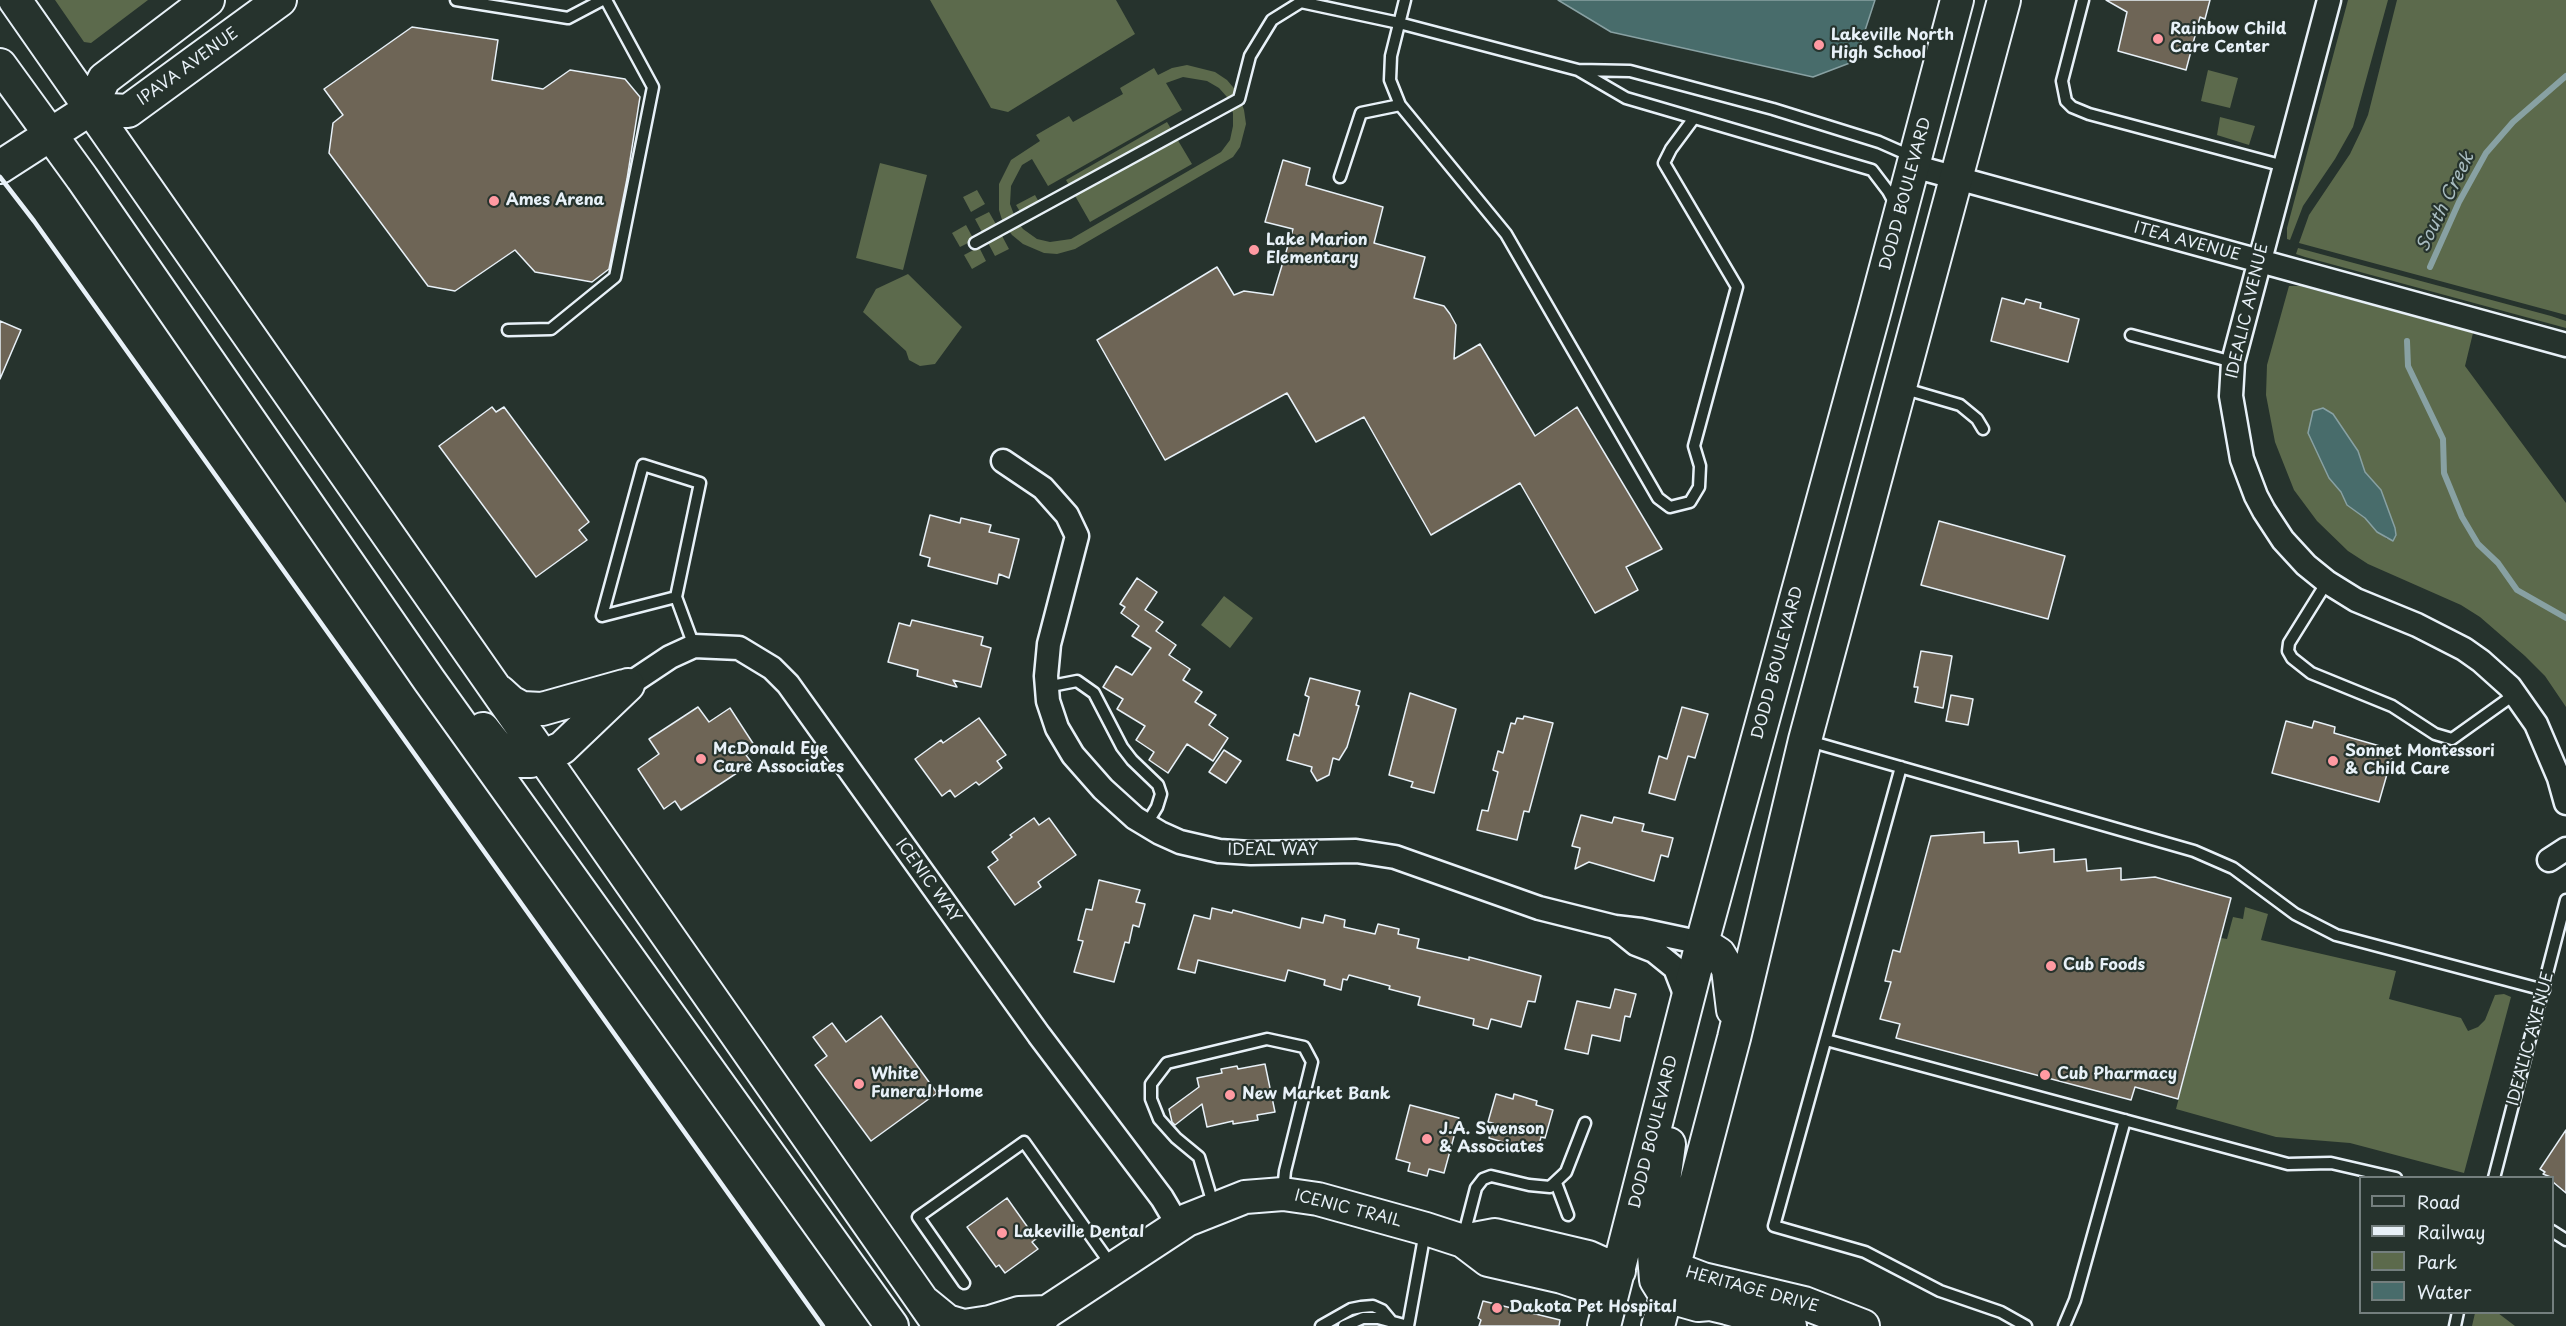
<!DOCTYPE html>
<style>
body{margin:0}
#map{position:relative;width:2566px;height:1326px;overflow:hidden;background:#26332d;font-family:"Playpen Sans",sans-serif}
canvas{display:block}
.legend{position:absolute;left:2359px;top:1176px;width:195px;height:138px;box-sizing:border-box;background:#26332d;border:2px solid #747f7e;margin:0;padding:8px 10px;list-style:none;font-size:18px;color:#e8f1f8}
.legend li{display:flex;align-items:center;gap:12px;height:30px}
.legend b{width:30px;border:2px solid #747f7e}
</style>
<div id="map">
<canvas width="2566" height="1326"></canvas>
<ul class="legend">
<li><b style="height:8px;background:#26332d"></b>Road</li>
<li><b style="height:8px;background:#e8f1f8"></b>Railway</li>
<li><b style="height:16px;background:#5c6a4c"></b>Park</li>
<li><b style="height:16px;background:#486c6b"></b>Water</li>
</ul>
</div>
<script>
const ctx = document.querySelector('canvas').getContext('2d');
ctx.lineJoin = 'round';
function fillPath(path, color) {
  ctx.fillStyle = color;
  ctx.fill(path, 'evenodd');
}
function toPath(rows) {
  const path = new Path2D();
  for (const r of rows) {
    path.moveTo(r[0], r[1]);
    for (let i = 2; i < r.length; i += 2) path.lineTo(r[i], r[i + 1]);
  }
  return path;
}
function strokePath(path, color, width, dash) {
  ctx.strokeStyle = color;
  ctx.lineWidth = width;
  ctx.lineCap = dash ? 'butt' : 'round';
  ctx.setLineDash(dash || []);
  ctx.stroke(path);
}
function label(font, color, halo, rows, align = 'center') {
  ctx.font = font + ' "Playpen Sans",sans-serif';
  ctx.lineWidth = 4.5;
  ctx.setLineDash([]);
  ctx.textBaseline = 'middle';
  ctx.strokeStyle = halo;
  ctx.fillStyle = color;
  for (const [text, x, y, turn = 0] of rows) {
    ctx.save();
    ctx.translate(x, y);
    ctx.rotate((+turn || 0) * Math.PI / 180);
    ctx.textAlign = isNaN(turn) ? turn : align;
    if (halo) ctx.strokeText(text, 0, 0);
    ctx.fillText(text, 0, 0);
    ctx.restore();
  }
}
const green = toPath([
 [55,0,148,0,91,43,84,42],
 [930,0,1116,0,1135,34,1008,112,991,108],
 [2348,0,2388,0,2353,127,2335,159,2303,206,2290,240,2287,239,2287,228],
 [2397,0,2566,0,2566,315,2299,243,2309,215,2350,154,2361,131,2368,115],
 [1187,65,1215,72,1227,80,1238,93,1244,110,1246,124,1240,147,1233,157,1075,249,1057,254,1044,253,1023,244,1012,235,1003,223,999,210,999,184,1011,160,1040,141,1036,135,1069,116,1073,122,1123,94,1120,88,1154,68,1158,75,1172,68],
 [1183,77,1207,81,1219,88,1227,97,1233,113,1233,126,1230,140,1221,152,1071,239,1050,242,1037,239,1023,229,1016,220,1010,204,1011,186,1022,165,1032,159,1048,186,1182,110,1166,83],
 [2208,70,2238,78,2230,108,2201,101],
 [2220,117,2255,126,2249,145,2217,135],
 [1167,122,1192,164,1090,222,1066,180],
 [880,163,927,175,903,270,856,258],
 [977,190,985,204,971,212,963,197],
 [1035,195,1045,213,1027,223,1016,205],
 [989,212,997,226,983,234,975,219],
 [966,225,974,240,960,247,952,233],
 [1001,234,1009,249,995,256,987,241],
 [979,247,986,261,972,269,964,255],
 [2298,248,2551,316,2566,321,2566,328,2305,257,2296,254],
 [908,274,962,327,935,364,920,366,909,360,906,351,863,312,876,289],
 [2289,286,2300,286,2473,333,2465,366,2566,503,2566,707,2545,676,2525,656,2480,617,2461,605,2368,564,2348,551,2317,521,2294,490,2275,442,2266,395,2267,365],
 [2336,422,2358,451,2365,472,2374,482,2384,500,2395,528,2387,539,2365,518,2348,505,2341,492,2329,478,2320,455],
 [1224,596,1253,618,1230,648,1201,625],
 [2245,907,2268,914,2261,940,2396,971,2389,999,2461,1018,2468,1031,2478,1027,2485,1020,2495,995,2504,994,2511,997,2464,1173,2350,1143,2276,1137,2176,1109,2221,938,2227,939,2233,917,2243,919],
 [2475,1313,2498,1313,2515,1326,2472,1326]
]);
const water = toPath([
 [1558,0,1875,0,1855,61,1813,77,1611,32,1558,0],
 [2323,408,2333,414,2358,451,2365,472,2381,490,2395,528,2396,535,2393,541,2377,532,2365,518,2347,505,2341,492,2329,478,2308,433,2313,411,2323,408]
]);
const stream = toPath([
 [2430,267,2459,202,2486,153,2513,122,2566,76],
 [2407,341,2408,366,2443,439,2444,473,2462,517,2478,544,2498,563,2517,590,2566,618]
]);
const building = toPath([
 [2106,0,2210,0,2205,19,2200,17,2186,70,2118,51,2127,12,2106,0],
 [412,27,498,40,492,80,543,89,570,70,625,79,640,97,627,179,609,269,592,282,535,272,515,250,455,291,428,286,329,153,333,123,343,115,324,89,412,27],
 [1283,160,1310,168,1306,185,1383,207,1374,243,1425,257,1414,298,1444,306,1450,314,1456,325,1454,359,1480,344,1535,436,1577,407,1662,549,1626,567,1638,590,1595,613,1520,483,1431,535,1364,417,1316,442,1287,393,1165,460,1097,340,1217,267,1234,295,1244,291,1273,295,1293,229,1265,222,1283,160],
 [2002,298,2024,304,2026,299,2041,303,2040,308,2079,319,2068,362,1991,341,2002,298],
 [0,321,21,330,0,379,0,321],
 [492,407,496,412,504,407,589,522,579,530,587,540,536,577,439,446,492,407],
 [930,515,960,523,961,518,991,525,989,532,1019,539,1009,578,999,574,997,584,928,566,930,558,920,555,930,515],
 [1939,521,2065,556,2048,619,1921,585,1939,521],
 [1137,578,1157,592,1145,610,1163,622,1156,631,1176,645,1169,655,1190,669,1183,680,1202,692,1195,702,1216,715,1209,725,1228,738,1213,761,1187,744,1168,773,1149,760,1154,752,1136,740,1145,726,1117,709,1123,699,1103,687,1116,666,1132,675,1151,648,1132,636,1139,626,1121,613,1125,607,1120,604,1137,578],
 [912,620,983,637,981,645,991,648,981,687,953,680,957,687,917,676,918,670,888,662,899,623,910,626,912,620],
 [1921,651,1952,656,1943,708,1915,702,1918,687,1914,687,1921,651],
 [1310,678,1360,691,1356,705,1359,706,1347,747,1339,760,1333,758,1329,775,1317,781,1311,771,1312,767,1287,760,1294,734,1299,736,1309,697,1305,695,1310,678],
 [1410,693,1456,709,1434,793,1411,787,1413,782,1389,775,1410,693],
 [1951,695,1973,699,1968,725,1946,721,1951,695],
 [698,707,709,722,730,708,756,748,746,755,752,763,681,810,675,801,664,809,638,769,659,754,649,739,698,707],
 [1682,707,1708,714,1695,758,1688,756,1675,800,1649,793,1659,756,1667,759,1682,707],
 [1524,716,1553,723,1529,812,1524,811,1517,840,1477,830,1482,810,1488,811,1498,772,1493,770,1498,751,1503,753,1511,723,1515,724,1517,718,1523,719,1524,716],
 [979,718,1006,755,997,761,1002,768,979,785,976,782,955,797,950,790,942,796,915,759,941,740,943,743,979,718],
 [2286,721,2312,728,2314,721,2335,727,2334,733,2394,750,2379,802,2272,773,2286,721],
 [1224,750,1241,761,1226,783,1209,772,1224,750],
 [1581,815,1612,823,1614,817,1644,824,1642,831,1673,838,1668,857,1661,855,1654,881,1589,862,1575,869,1580,848,1572,846,1581,815],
 [1034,818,1039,825,1049,818,1076,855,1038,882,1041,887,1015,905,988,867,998,860,992,852,1012,837,1010,835,1034,818],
 [1984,832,1984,843,2018,841,2019,853,2054,849,2054,862,2086,859,2087,871,2121,868,2121,880,2155,877,2231,898,2178,1099,2135,1087,2131,1100,1896,1038,1900,1024,1880,1019,1891,982,1885,981,1893,950,1900,952,1931,836,1984,832],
 [1099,880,1140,890,1136,902,1145,904,1139,927,1133,925,1129,943,1125,942,1114,982,1074,972,1083,941,1078,940,1086,909,1092,910,1099,880],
 [1212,908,1232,913,1233,910,1300,928,1302,918,1323,923,1325,915,1345,920,1344,927,1375,934,1378,924,1399,929,1398,934,1419,939,1417,948,1469,960,1469,957,1541,976,1535,1002,1528,1001,1521,1027,1491,1019,1488,1029,1473,1025,1474,1019,1418,1005,1420,997,1389,989,1390,986,1349,975,1347,980,1343,979,1341,990,1324,985,1325,980,1288,970,1285,981,1198,960,1195,973,1178,969,1194,915,1210,919,1212,908],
 [1615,989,1636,994,1630,1017,1625,1016,1620,1041,1592,1035,1588,1054,1565,1049,1577,1001,1610,1008,1615,989],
 [881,1016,937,1093,871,1141,815,1065,827,1056,813,1037,832,1023,846,1042,881,1016],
 [1265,1064,1275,1112,1257,1115,1258,1120,1233,1124,1233,1121,1207,1127,1202,1104,1175,1125,1172,1122,1169,1109,1199,1087,1197,1078,1222,1073,1221,1069,1237,1066,1238,1069,1265,1064],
 [1496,1094,1513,1099,1514,1094,1537,1101,1536,1105,1553,1110,1545,1138,1541,1137,1537,1152,1489,1138,1493,1123,1488,1122,1496,1094],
 [1410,1105,1459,1118,1444,1173,1429,1169,1427,1176,1408,1171,1410,1163,1396,1159,1410,1105],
 [2566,1130,2566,1193,2553,1182,2553,1178,2543,1174,2545,1172,2540,1169,2566,1130],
 [1007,1198,1036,1239,1032,1242,1038,1249,1005,1273,999,1265,996,1267,967,1227,1007,1198],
 [1483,1301,1560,1320,1559,1326,1479,1326,1481,1320,1478,1318,1483,1301]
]);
const lane = toPath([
 [456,0,568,18,602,0],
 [1405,0,1391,56,1390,80,1400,105,1506,234,1658,498,1670,507,1690,502,1699,487,1700,466,1694,446,1737,287,1664,163,1671,149,1694,118],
 [2083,0,2062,81,2066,101,2072,107,2089,114,2284,166],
 [1578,70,1626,98,1872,170,1888,191,1895,204],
 [1340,177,1361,113,1400,105],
 [975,243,1239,99,1250,56,1272,20,1301,2,1399,23,1578,70,1630,71,1773,109,1879,142,1904,153,1910,162],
 [508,330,551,329,615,277,653,87,606,0],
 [2131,335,2233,362],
 [1902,388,1960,405,1977,419,1983,429],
 [2327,582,2289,643,2288,651,2292,658,2311,673,2392,706,2435,734,2452,739,2515,694],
 [676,597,602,616,643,465,700,483,676,597,694,646],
 [1046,687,1077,681,1094,693,1122,747,1132,760,1158,785,1161,794,1157,807,1146,825],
 [1809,741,2194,851,2233,868,2295,914,2336,935,2544,990],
 [1901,767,1774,1226,1865,1252,1940,1291,2001,1312,2026,1326],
 [1826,1040,2288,1164,2331,1163,2396,1178],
 [2494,1178,2566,900],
 [1556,1183,1568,1215],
 [1214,1207,1199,1157,1176,1138,1159,1119,1151,1099,1151,1084,1167,1063,1267,1039,1304,1047,1312,1062,1285,1171,1283,1191],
 [2552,1231,2566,1240],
 [1463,1238,1476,1188,1483,1179,1491,1176,1529,1185,1550,1187,1566,1172,1585,1123],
 [964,1283,918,1217,1024,1142,1112,1266],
 [1321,1326,1351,1309,1361,1307,1373,1306,1382,1310,1392,1322],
 [1344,1326,1363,1318,1378,1318,1408,1326],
 [1408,1326,1425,1232],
 [2064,1326,2075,1300,2125,1120],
 [2455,1326,2458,1312]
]);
const street = toPath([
 [2329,0,2233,362,2231,396,2242,459,2256,496,2264,511,2283,540,2306,565,2327,582,2356,600,2417,625,2464,649,2481,661,2510,687,2536,724,2559,778,2566,803],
 [1913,166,2566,345],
 [1003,461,1043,488,1067,515,1077,536,1049,644,1046,676,1048,701,1057,728,1073,755,1103,789,1135,818,1160,833,1180,842,1219,851,1251,853,1356,851,1395,857,1539,908,1615,927,1641,930,1702,943],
 [628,685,670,657,694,646,739,648,772,668,788,684,1039,1035,1162,1198,1178,1225],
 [2549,860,2566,849],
 [1615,927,1636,944,1654,951,1675,968,1687,999]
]);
const secondary = toPath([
 [15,0,940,1326],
 [0,65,82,178,429,680,892,1326],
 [90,109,128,111,280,0],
 [0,167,90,109,104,79,208,0],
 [500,692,511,702,522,708,542,709,624,686],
 [483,729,506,758,519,761,531,761,562,748,628,685],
 [1702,943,1719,954,1728,969,1733,1010],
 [1669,1144,1654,1255,1656,1280,1666,1296,1698,1305,1710,1304,1727,1308,1790,1326],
 [1463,1241,1495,1235,1588,1257,1619,1271],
 [1674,1268,1703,1279,1804,1303,1863,1326],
 [925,1303,947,1321,964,1326,990,1322,1019,1313,1047,1312],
 [1034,1326,1047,1312,1187,1220,1245,1197,1283,1194,1318,1199,1426,1229,1463,1241,1488,1260,1562,1277,1583,1284,1610,1300],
 [1604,1326,1702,943,1875,309,1957,0],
 [1658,1326,1734,1038,1805,740,2004,0]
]);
const rail = toPath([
 [0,177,34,221,823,1326]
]);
const markers = [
 [2158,39,6,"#ff9aa2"],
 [1819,45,6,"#ff9aa2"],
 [494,201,6,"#ff9aa2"],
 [1254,250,6,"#ff9aa2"],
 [701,759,6,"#ff9aa2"],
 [2333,761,6,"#ff9aa2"],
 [2051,966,6,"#ff9aa2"],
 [2045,1075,6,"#ff9aa2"],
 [859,1084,6,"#ff9aa2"],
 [1230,1095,6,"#ff9aa2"],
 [1427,1139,6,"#ff9aa2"],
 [1002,1233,6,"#ff9aa2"],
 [1497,1308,6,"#ff9aa2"]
];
const poiNames = [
 ["Rainbow Child",2170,30],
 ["Care Center",2170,48],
 ["Lakeville North",1831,36],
 ["High School",1831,54],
 ["Ames Arena",506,201],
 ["Lake Marion",1266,241],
 ["Elementary",1266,259],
 ["McDonald Eye",713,750],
 ["Care Associates",713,768],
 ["Sonnet Montessori",2345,752],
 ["& Child Care",2345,770],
 ["Cub Foods",2063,966],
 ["White",871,1075],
 ["Funeral Home",871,1093],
 ["Cub Pharmacy",2057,1075],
 ["New Market Bank",1242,1095],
 ["J.A. Swenson",1439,1130],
 ["& Associates",1439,1148],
 ["Lakeville Dental",1014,1233],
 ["Dakota Pet Hospital",1509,1308]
];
const streetNames = [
 ["IPAVA AVENUE",188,67,-36],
 ["DODD BOULEVARD",1906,194,-75],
 ["ITEA AVENUE",2187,242,15],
 ["IDEALIC AVENUE",2248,311,-77],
 ["DODD BOULEVARD",1778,663,-75],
 ["IDEAL WAY",1273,851],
 ["ICENIC WAY",928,881,54],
 ["IDEALIC AVENUE",2531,1039,-75],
 ["DODD BOULEVARD",1654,1132,-76],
 ["ICENIC TRAIL",1348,1209,14],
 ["HERITAGE DRIVE",1752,1290,15]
];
const waterNames = [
 ["South Creek",2446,202,-64]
];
fillPath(green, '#5c6a4c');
fillPath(water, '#486c6b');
strokePath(water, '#88a1a3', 1.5);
strokePath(stream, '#88a1a3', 6);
fillPath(building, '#6e6556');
strokePath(building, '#e8f1f8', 1.5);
strokePath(lane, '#e8f1f8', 15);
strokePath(street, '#e8f1f8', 27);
strokePath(secondary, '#e8f1f8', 36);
strokePath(lane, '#26332d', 10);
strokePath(street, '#26332d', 22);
strokePath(secondary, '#26332d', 32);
strokePath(rail, '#e8f1f8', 4.5);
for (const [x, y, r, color] of markers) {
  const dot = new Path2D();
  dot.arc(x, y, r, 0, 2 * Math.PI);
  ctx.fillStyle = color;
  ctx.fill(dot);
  strokePath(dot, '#26332d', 2);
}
label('bold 16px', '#e8f1f8', '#26332d', poiNames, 'left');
label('16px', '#e8f1f8', '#26332d', streetNames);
label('italic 18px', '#a8bcc0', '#26332d', waterNames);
</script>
